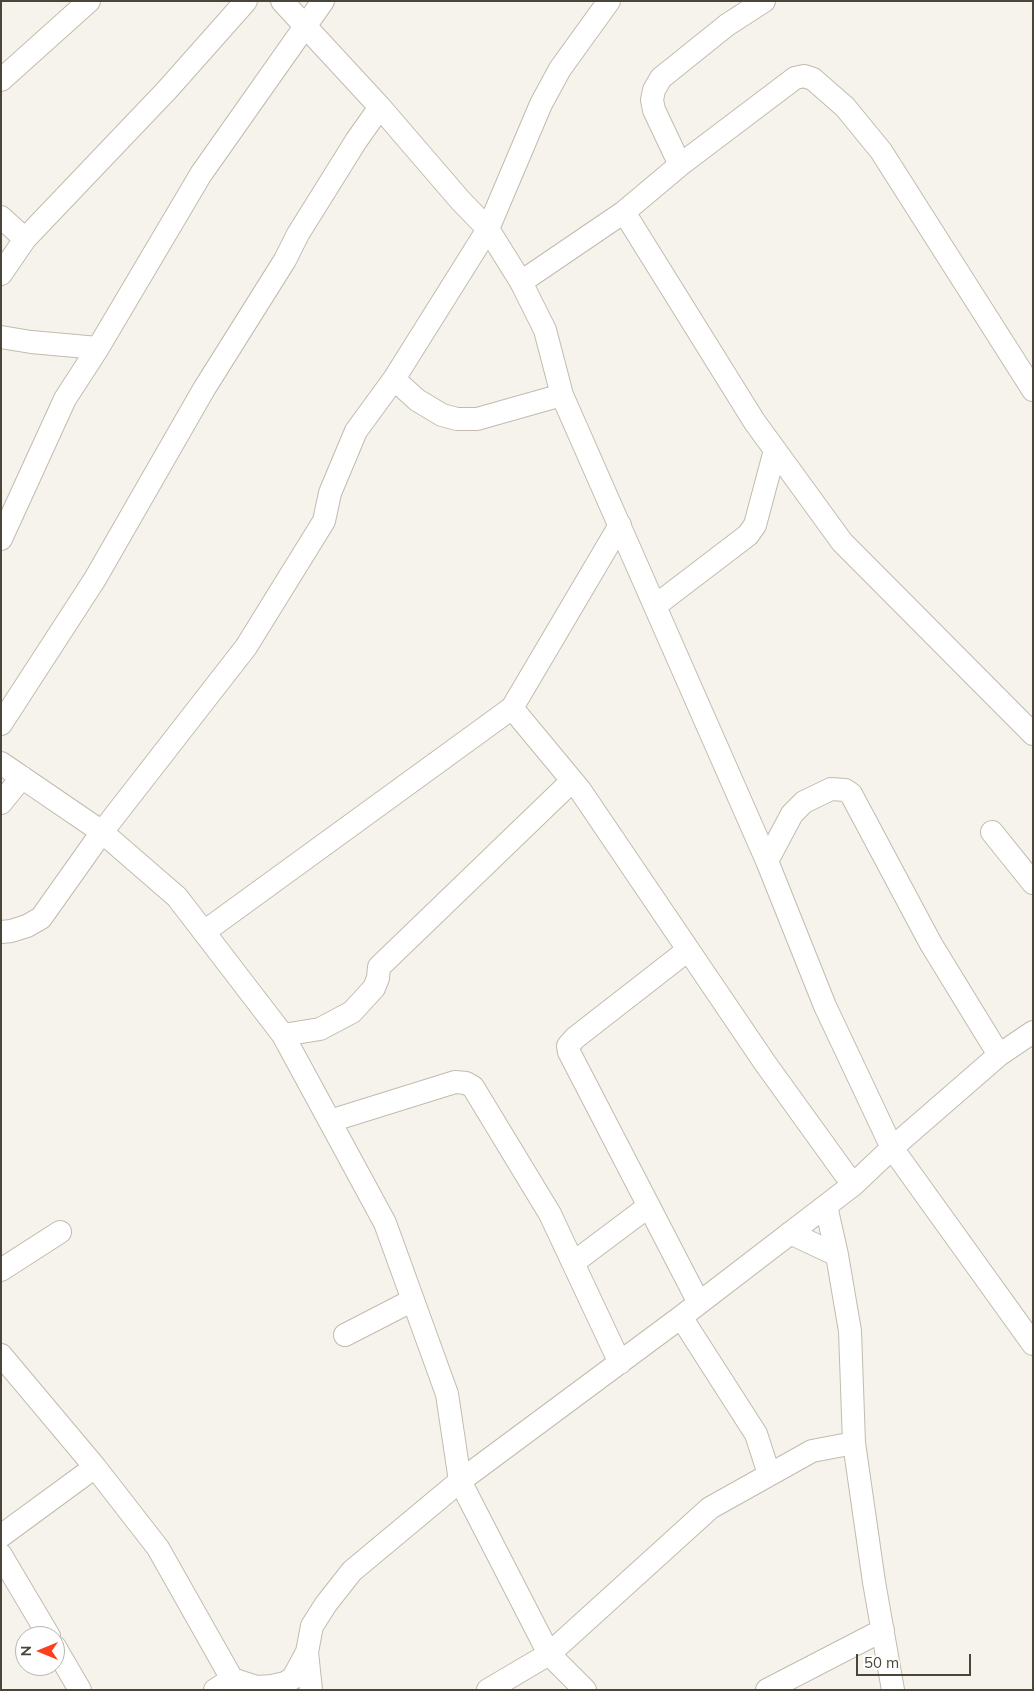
<!DOCTYPE html>
<style>
body{margin:0}
#map{position:relative;width:1034px;height:1691px;overflow:hidden;background:#f6f3ec;font-family:Mulish,sans-serif}
canvas{display:block}
.frame{position:absolute;inset:0;border:2px solid #4b4439;pointer-events:none}
.north{position:absolute;left:15px;top:1626px;width:50px;height:50px;box-sizing:border-box;background:#fff;border:1px solid #b7b4b0;border-radius:50%;rotate:270deg;font-size:14px;font-weight:700;line-height:20px;text-align:center;color:#4b4439}
.north::after{content:'';display:block;margin:auto;width:18px;height:22px;background:#fc3f1d;clip-path:polygon(50% 0,100% 100%,50% 72%,0 100%)}
.scale{position:absolute;left:856px;top:1654px;width:115px;height:22px;box-sizing:border-box;border:2px solid #4b4439;border-top:0;padding-left:6px;font-size:15px;line-height:18px;white-space:nowrap;color:#4b4439;-webkit-text-stroke:4px #fff;paint-order:stroke}
</style>
<div id="map">
<canvas width="1034" height="1691"></canvas>
<div class="frame"></div>
<div class="north">N</div>
<div class="scale">50 m</div>
</div>
<script>
const ctx = document.querySelector('canvas').getContext('2d');
ctx.lineJoin = 'round';
function toPath(rows) {
  const path = new Path2D();
  for (const r of rows) {
    path.moveTo(r[0], r[1]);
    for (let i = 2; i < r.length; i += 2) path.lineTo(r[i], r[i + 1]);
  }
  return path;
}
function strokePath(path, color, width, dash) {
  ctx.strokeStyle = color;
  ctx.lineWidth = width;
  ctx.lineCap = dash ? 'butt' : 'round';
  ctx.setLineDash(dash || []);
  ctx.stroke(path);
}
const minor = toPath([
 [282,1,380,107,460,200,488,229,521,282,545,330,562,395,767,861,825,1006,892,1148,1033,1344],
 [1,80,89,1],
 [680,165,654,110,652,100,654,90,661,78,727,25,764,1],
 [624,212,754,421,842,542,1033,734],
 [1,217,25,239],
 [1,274,25,239,167,90,246,1],
 [521,282,624,212,680,165,795,78,804,76,813,79,845,107,881,151,1033,390],
 [1,337,31,342,98,348],
 [394,379,417,400,442,415,457,419,477,419,562,395],
 [620,525,512,708,580,790,765,1063,853,1185],
 [1,539,65,399,98,348,201,174,323,1],
 [655,606,748,535,755,525,775,450],
 [1,724,95,579,204,389,285,260,298,234,356,141,380,107],
 [1,763,102,832,177,897,283,1035,385,1223,447,1394,460,1481,549,1654,585,1690],
 [1,803,22,777],
 [992,832,1033,883],
 [767,861,792,814,804,802,831,789,845,790,851,794,931,944,999,1055],
 [1,932,11,931,27,926,41,918,102,832,246,647,324,521,330,493,356,431,394,379,488,229,541,104,560,69,609,1],
 [204,932,512,708],
 [688,950,575,1038,568,1046,569,1052,699,1303],
 [283,1035,320,1029,352,1012,374,988,378,978,379,967,572,781],
 [330,1121,455,1082,466,1083,473,1087,550,1214,620,1363],
 [826,1206,837,1255,850,1331,854,1443,874,1582,893,1690],
 [790,1233,837,1255],
 [573,1263,649,1206],
 [1,1270,60,1232],
 [681,1317,756,1434,769,1474],
 [345,1335,413,1300],
 [1,1355,95,1467,158,1548,232,1679,256,1687,272,1686,285,1683,293,1678,307,1652,312,1626,326,1604,352,1571,460,1481,681,1317,853,1185,892,1148,999,1055,1033,1032],
 [1,1536,95,1467],
 [1,1555,49,1636],
 [55,1647,80,1690],
 [307,1652,311,1690],
 [215,1690,232,1679],
 [488,1690,549,1654,710,1508,812,1451,854,1443],
 [767,1690,883,1630]
]);
strokePath(minor, '#c2bbae', 24);
strokePath(minor, '#fff', 22);
</script>
